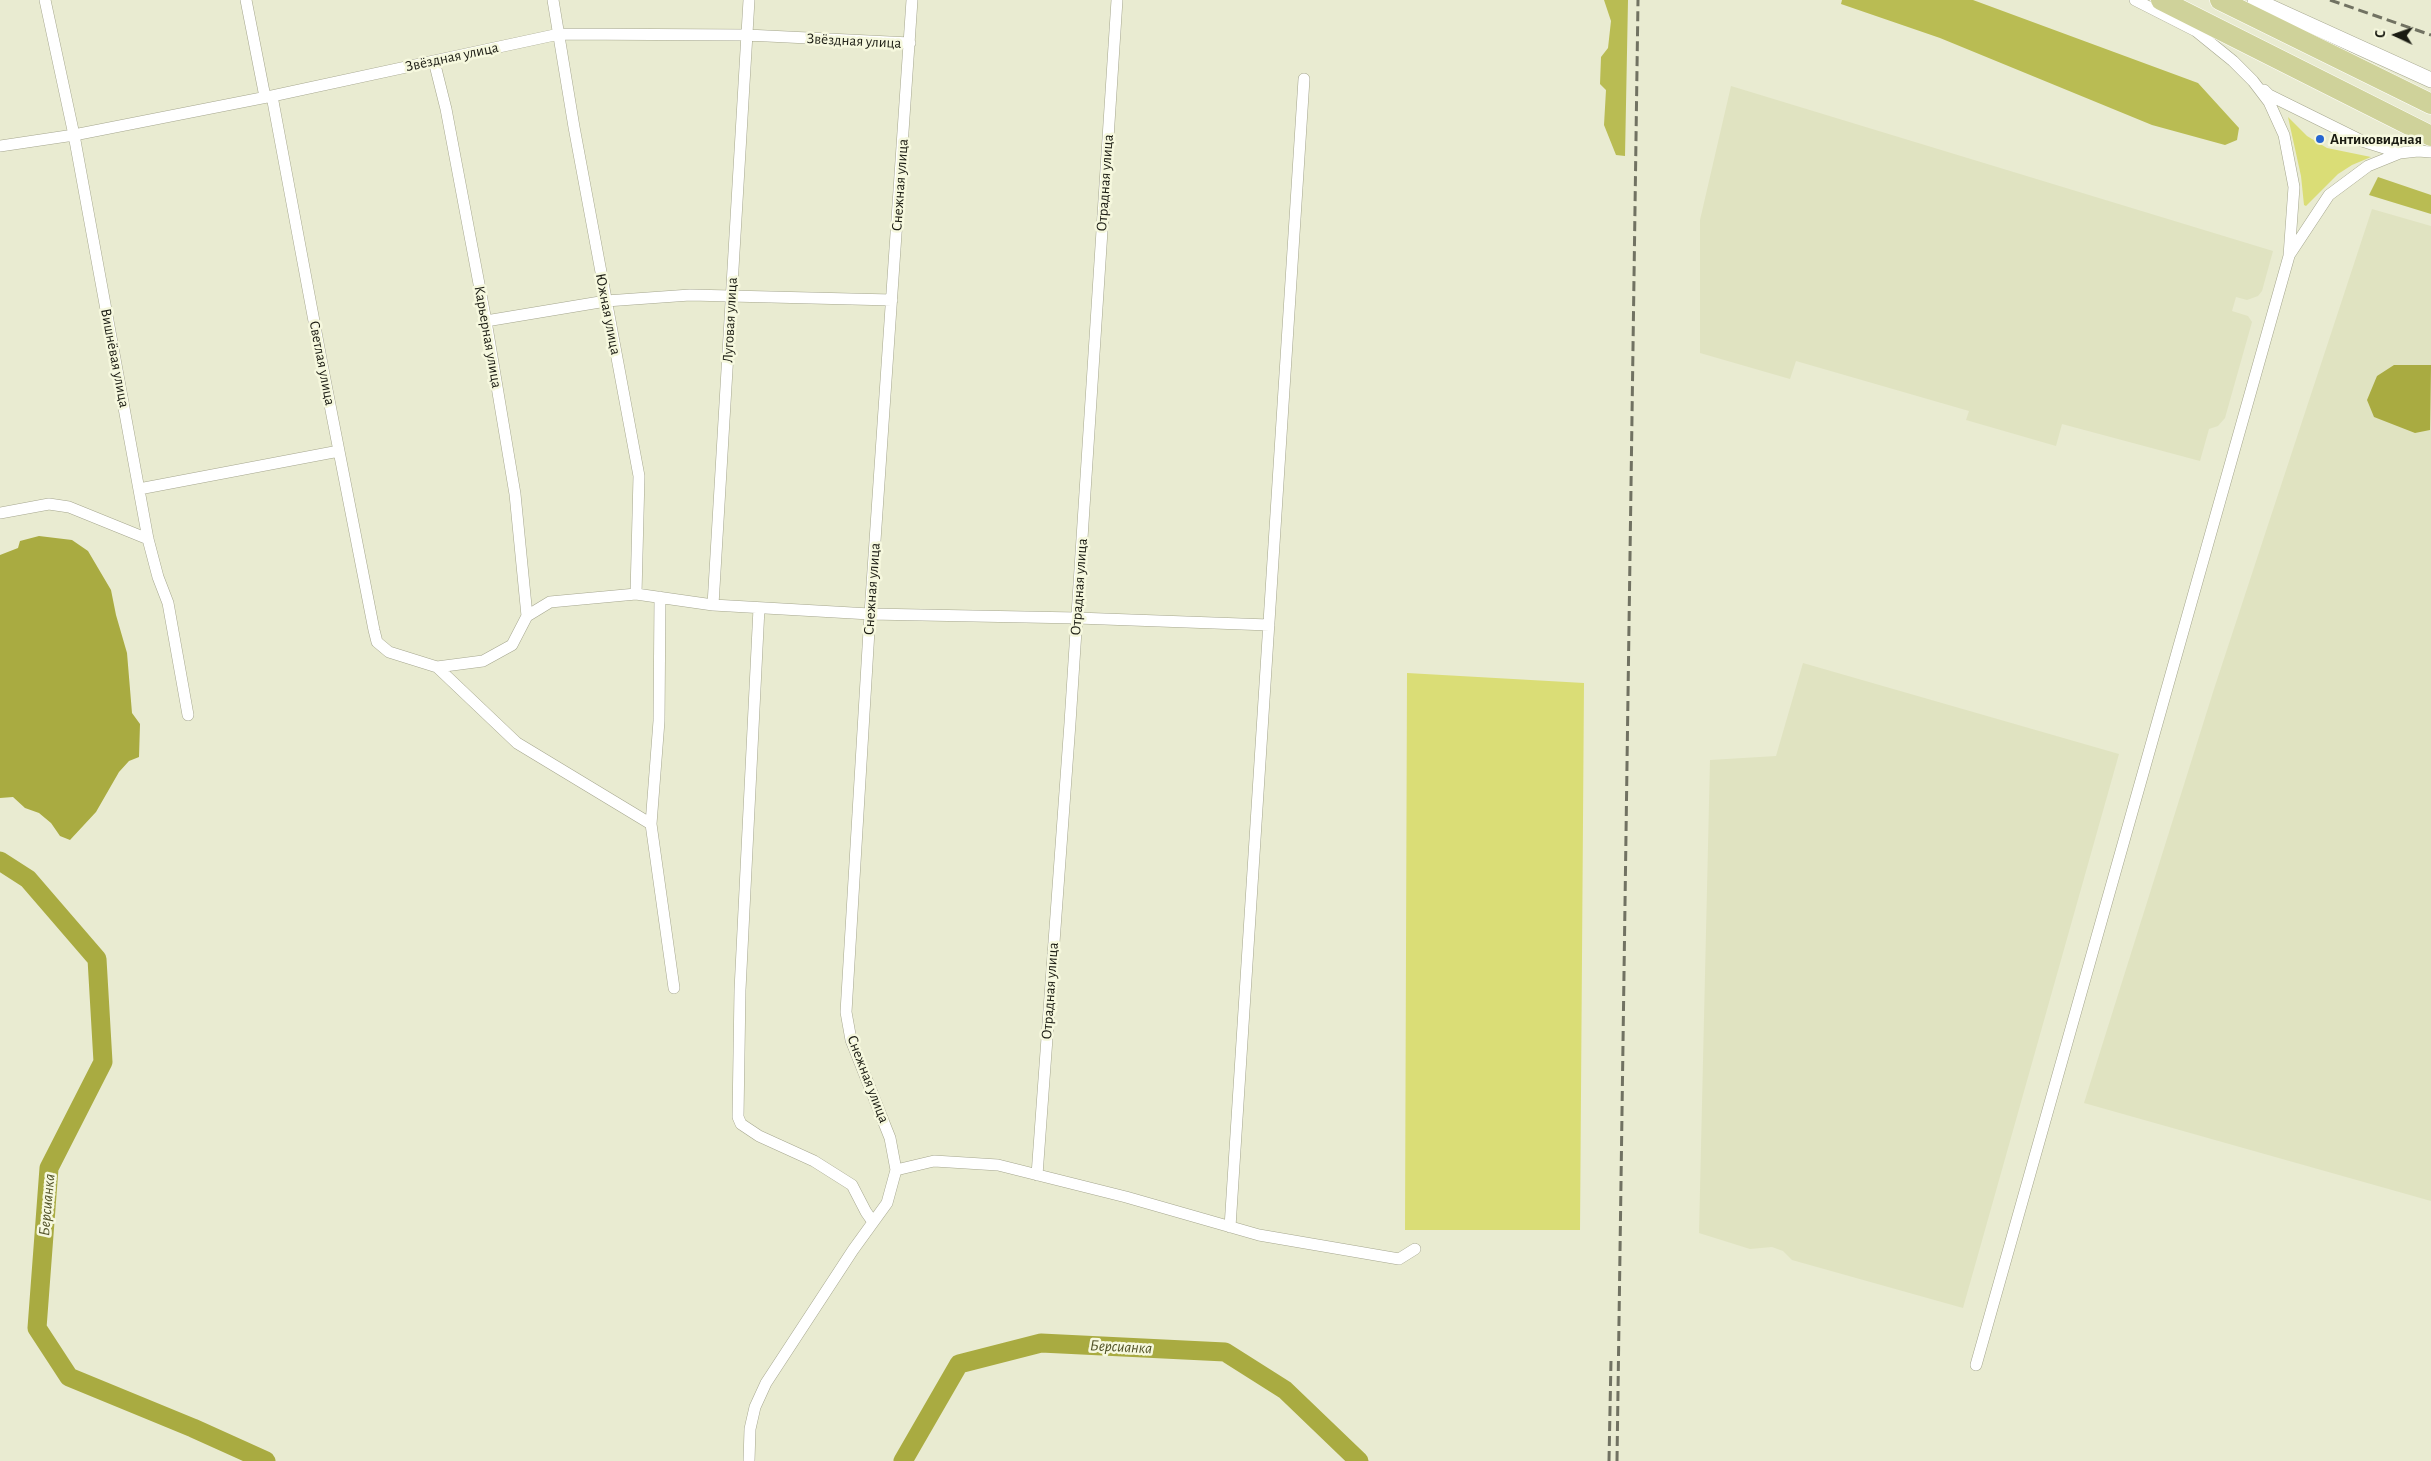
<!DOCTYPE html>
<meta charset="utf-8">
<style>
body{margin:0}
#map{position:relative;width:2431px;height:1461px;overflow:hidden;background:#e9ebd1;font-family:"Alegreya Sans",sans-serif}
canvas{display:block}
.north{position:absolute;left:2371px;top:10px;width:50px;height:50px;-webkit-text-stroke:4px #f6f8de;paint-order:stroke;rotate:273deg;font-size:14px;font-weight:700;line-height:20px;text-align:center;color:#1a1b12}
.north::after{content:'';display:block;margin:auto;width:18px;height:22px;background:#1a1b12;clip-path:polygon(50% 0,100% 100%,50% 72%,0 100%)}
</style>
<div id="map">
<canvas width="2431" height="1461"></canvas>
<div class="north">С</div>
</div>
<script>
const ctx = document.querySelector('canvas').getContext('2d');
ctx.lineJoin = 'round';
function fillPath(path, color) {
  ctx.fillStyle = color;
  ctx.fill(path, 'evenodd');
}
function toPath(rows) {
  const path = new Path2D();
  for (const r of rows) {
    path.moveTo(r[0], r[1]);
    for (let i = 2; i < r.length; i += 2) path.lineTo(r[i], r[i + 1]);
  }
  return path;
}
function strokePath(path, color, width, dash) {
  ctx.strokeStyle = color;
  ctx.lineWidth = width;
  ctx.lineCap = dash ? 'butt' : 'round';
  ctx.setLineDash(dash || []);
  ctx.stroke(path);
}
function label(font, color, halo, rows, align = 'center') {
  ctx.font = font + ' "Alegreya Sans",sans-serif';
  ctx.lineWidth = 5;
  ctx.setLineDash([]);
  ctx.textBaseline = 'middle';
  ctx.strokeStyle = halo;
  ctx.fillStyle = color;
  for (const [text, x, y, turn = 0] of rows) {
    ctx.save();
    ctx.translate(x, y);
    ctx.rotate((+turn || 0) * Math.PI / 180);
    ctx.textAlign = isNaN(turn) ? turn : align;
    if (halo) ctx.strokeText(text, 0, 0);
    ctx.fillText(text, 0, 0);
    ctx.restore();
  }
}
const built = toPath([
 [1731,86,2273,251,2262,291,2258,296,2247,300,2236,297,2232,311,2248,316,2252,322,2225,418,2218,426,2209,429,2200,461,2062,424,2056,446,1966,420,1969,411,1796,361,1790,379,1700,353,1700,220],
 [2372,209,2431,226,2431,1201,2084,1103,2214,689],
 [1803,663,2119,754,1963,1308,1792,1260,1783,1251,1772,1247,1750,1249,1699,1233,1710,760,1776,756]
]);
const green = toPath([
 [2288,117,2307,136,2327,148,2371,157,2352,165,2338,174,2306,206,2304,205,2301,176],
 [1407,673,1584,683,1580,1230,1405,1230]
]);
const forest = toPath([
 [1604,0,1628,0,1625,156,1616,155,1604,125,1606,90,1600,84,1601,57,1608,48,1611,21],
 [1842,0,1973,0,2198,83,2239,128,2237,140,2225,145,2152,125,1940,38,1841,4],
 [2378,177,2431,195,2431,214,2369,195]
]);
const water = toPath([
 [2394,365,2431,365,2430,430,2415,433,2374,417,2367,400,2377,376],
 [39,536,72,540,88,551,111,590,116,615,127,653,132,713,140,724,139,757,129,761,119,772,96,812,70,840,60,836,51,823,39,813,25,808,13,797,0,798,0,555,18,548,20,541]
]);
const river = toPath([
 [0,861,28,879,97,959,103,1062,49,1168,37,1328,69,1377,193,1428,266,1461],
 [903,1461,959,1364,1041,1343,1225,1352,1285,1390,1359,1461]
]);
const minor = toPath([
 [45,0,74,135,148,539,158,577,168,603,188,715],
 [246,0,265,97],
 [553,0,574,127,639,476,636,594],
 [434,61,446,109,486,321,515,494,527,616],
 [2264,90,2269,95,2362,141,2400,153],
 [272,96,322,364,374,630,377,642,389,652,437,667,483,661,512,645,527,616,550,602,636,594,713,605,870,614,1077,618,1269,625],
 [0,146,74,135,272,96,559,34,747,35,910,43],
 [2290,254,2329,195,2368,166,2400,153,2418,151,2431,152],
 [486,321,606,301,690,295,892,300],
 [139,489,339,451],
 [0,513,49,504,69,507,148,539],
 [660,597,659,721,651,824,674,988],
 [713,605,749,0],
 [759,608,740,990,738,1117,741,1124,759,1136,814,1161,852,1185,866,1212,873,1222],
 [437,667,517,743,651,824],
 [896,1170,890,1138,851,1040,846,1012,870,614,912,0],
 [1037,1175,1070,723,1117,0],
 [1230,1227,1304,79],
 [1976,1365,2289,256,2294,187,2284,135,2269,102,2253,81,2233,61,2196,31,2135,0],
 [749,1461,750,1429,755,1407,766,1383,853,1250,887,1203,896,1170,934,1161,998,1165,1126,1197,1259,1235,1399,1259,1415,1249]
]);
const tertiary = toPath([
 [2255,0,2431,80]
]);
const trunk = toPath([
 [2161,0,2431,136],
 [2220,0,2431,104]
]);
const rail = toPath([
 [2330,0,2431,35],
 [1609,1461,1611,1360],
 [1617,1461,1638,0]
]);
const markers = [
 [2320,139,5,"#2665d2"]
];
const streetNames = [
 ["Звёздная улица",854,41,3],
 ["Звёздная улица",452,57,-12],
 ["Отрадная улица",1105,183,-86],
 ["Снежная улица",900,185,-86],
 ["Южная улица",608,314,79],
 ["Луговая улица",730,320,-87],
 ["Карьерная улица",488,337,80],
 ["Вишнёвая улица",115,358,79],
 ["Светлая улица",322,363,79],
 ["Отрадная улица",1079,587,-86],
 ["Снежная улица",872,589,-86],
 ["Отрадная улица",1050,991,-86],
 ["Снежная улица",868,1079,69]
];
const poiNames = [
 ["Антиковидная",2330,139]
];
const waterNames = [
 ["Берсианка",47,1205,-85],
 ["Берсианка",1121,1347,3]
];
fillPath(built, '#e0e3c1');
fillPath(green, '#dadd76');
fillPath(forest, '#b9bc53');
fillPath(water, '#a9ab41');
strokePath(river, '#a9ab41', 19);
strokePath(minor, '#a5a68e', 12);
strokePath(tertiary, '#a5a68e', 16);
strokePath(trunk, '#fff', 21);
strokePath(minor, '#fff', 11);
strokePath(tertiary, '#fff', 15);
strokePath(trunk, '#cfd29a', 20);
strokePath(rail, '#717262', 3, [10, 5]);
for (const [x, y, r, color] of markers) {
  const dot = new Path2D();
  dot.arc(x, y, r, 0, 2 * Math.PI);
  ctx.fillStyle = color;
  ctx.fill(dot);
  strokePath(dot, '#f6f8de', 2);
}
label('15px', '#1a1b12', '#f6f8de', streetNames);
label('bold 15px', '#1a1b12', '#f6f8de', poiNames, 'left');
label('italic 16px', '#505126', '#f6f8de', waterNames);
</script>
